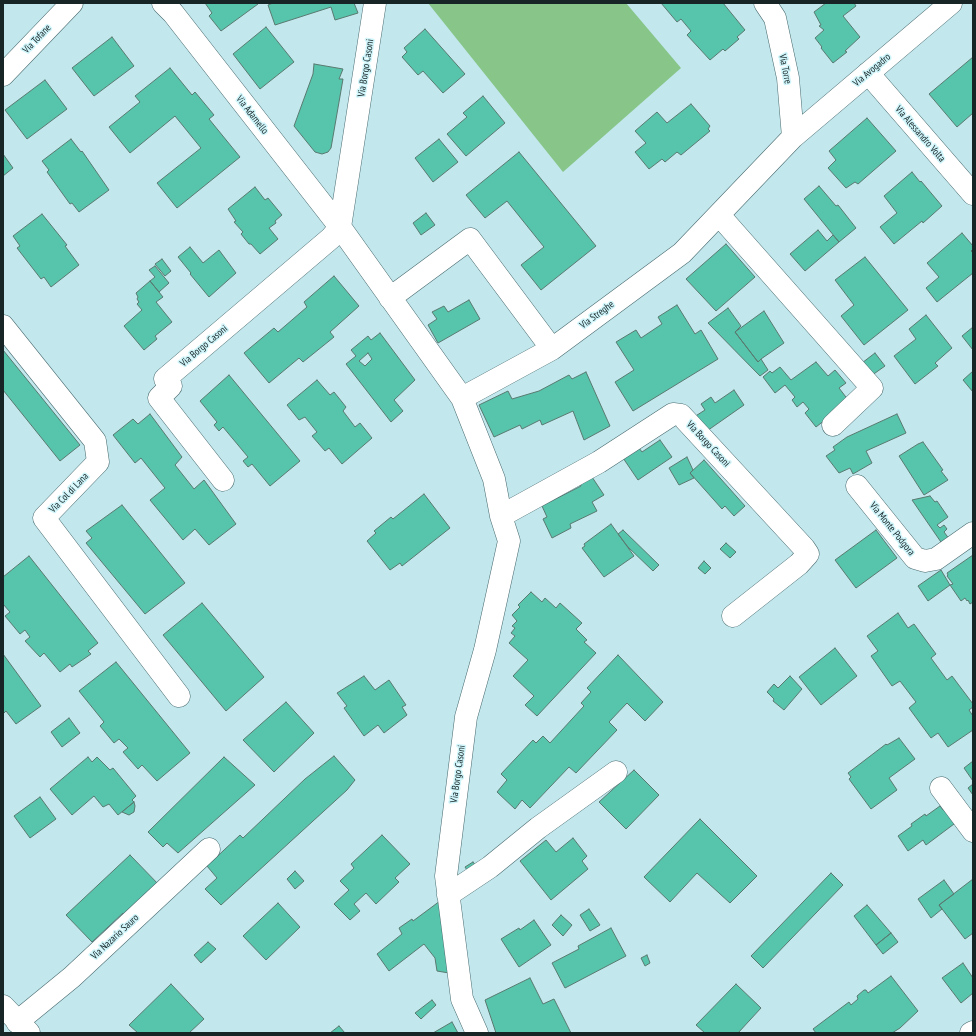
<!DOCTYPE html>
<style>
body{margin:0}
#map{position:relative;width:976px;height:1036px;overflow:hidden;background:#c2e7ec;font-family:"PT Sans Narrow",sans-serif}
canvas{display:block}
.frame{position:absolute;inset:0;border:4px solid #172527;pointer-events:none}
</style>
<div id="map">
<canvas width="976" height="1036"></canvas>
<div class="frame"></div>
</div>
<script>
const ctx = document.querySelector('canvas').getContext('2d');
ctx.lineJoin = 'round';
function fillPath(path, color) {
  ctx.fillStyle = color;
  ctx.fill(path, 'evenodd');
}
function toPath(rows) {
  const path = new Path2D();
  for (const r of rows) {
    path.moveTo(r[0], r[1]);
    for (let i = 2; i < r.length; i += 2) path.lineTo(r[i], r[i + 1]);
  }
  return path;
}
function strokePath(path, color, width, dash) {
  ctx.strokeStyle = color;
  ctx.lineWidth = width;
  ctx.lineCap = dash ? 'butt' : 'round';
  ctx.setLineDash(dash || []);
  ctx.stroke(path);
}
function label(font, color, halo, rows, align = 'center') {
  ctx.font = font + ' "PT Sans Narrow",sans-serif';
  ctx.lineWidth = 3;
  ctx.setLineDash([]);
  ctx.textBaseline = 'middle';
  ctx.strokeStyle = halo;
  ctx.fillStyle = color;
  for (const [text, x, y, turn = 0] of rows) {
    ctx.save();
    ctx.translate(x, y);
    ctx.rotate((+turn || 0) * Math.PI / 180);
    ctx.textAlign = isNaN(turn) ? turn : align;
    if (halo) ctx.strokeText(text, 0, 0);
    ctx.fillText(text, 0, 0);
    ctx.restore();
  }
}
const green = toPath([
 [428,3,626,3,681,68,563,172]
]);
const building = toPath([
 [205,3,257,3,258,4,221,31,209,16,212,13,205,3],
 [273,3,354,3,358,13,335,20,331,7,275,25,268,5,273,3],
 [661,3,723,3,745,30,737,37,739,39,725,51,723,49,710,60,687,35,691,31,681,19,677,22,661,3],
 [826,3,854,3,856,6,843,16,860,37,845,51,847,52,833,63,821,48,822,47,815,38,824,30,819,26,821,25,814,12,826,3],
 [266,27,294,62,260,89,233,54,266,27],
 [425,29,465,74,443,93,423,71,418,75,402,57,407,52,404,48,425,29],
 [112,37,134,66,94,96,72,68,112,37],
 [973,57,973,113,957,127,929,94,973,57],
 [314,64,343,69,339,79,343,79,331,148,328,152,322,154,315,152,294,126,313,74,314,64],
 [170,68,192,95,195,92,214,115,209,119,240,157,177,208,157,183,201,148,175,116,130,153,109,127,140,102,135,96,170,68],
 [45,80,67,109,27,139,5,110,45,80],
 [483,96,505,123,466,156,447,134,467,117,463,113,483,96],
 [691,104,710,126,708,129,710,131,681,155,677,152,665,162,662,159,649,169,635,152,646,143,635,131,657,112,667,123,691,104],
 [867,118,896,151,858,184,855,182,846,188,828,168,836,160,829,151,867,118],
 [71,139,81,152,82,151,109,190,79,212,72,203,70,204,47,172,49,170,42,161,71,139],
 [439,139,458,162,433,182,415,158,439,139],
 [519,152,596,246,541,290,521,265,544,247,507,201,485,218,466,195,519,152],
 [3,154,13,168,3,176,3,154],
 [912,172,920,182,921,181,942,206,923,223,922,221,894,244,880,227,897,213,884,196,912,172],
 [819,186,836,206,838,205,856,228,839,242,804,199,819,186],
 [255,187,265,200,268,198,282,215,275,221,276,223,269,228,278,239,260,254,251,244,249,244,241,234,243,232,234,222,236,221,228,209,255,187],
 [426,213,435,225,421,235,413,223,426,213],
 [42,214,67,245,65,246,79,265,51,287,44,277,41,279,17,248,20,246,13,236,42,214],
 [818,230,827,241,833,235,839,242,805,271,790,254,818,230],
 [962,233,973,246,973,249,971,251,973,253,973,273,937,302,926,288,939,277,927,263,962,233],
 [726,244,755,277,716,311,686,279,726,244],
 [190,247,203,263,219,250,236,273,209,297,190,274,191,273,178,257,190,247],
 [865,257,908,310,864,345,841,316,854,305,835,280,865,257],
 [162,259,171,271,165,276,155,264,162,259],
 [155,266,169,283,159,292,150,281,155,277,149,270,155,266],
 [334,276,359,306,330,332,334,337,303,362,299,358,269,383,244,353,274,328,278,332,307,307,304,302,334,276],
 [150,281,163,297,156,302,172,322,155,336,157,339,144,350,124,326,142,310,137,304,139,302,137,299,138,297,136,293,150,281],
 [469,300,480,319,438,343,428,325,437,319,432,312,444,306,448,312,469,300],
 [677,305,695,334,701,330,718,359,633,411,615,382,634,370,616,342,636,330,641,338,662,324,658,317,677,305],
 [728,308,741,326,735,332,758,362,761,359,768,370,760,376,708,323,728,308],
 [764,311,784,343,761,359,758,362,735,332,764,311],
 [926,315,952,348,935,363,938,366,915,384,894,356,916,339,909,329,926,315],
 [973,327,973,350,962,336,973,327],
 [380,333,415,380,394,400,403,411,391,422,346,364,356,356,351,350,368,336,371,340,380,333],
 [368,353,372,359,365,366,359,361,368,353],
 [3,350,80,445,60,461,3,390,3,350],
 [875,353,885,366,868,378,858,366,875,353],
 [816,362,828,376,835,370,846,383,839,388,849,401,816,427,805,413,809,409,803,402,797,407,792,400,795,397,785,385,775,393,763,377,770,371,772,373,780,367,791,380,816,362],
 [973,371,973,392,963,380,973,371],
 [586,372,610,426,584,440,573,411,542,425,540,420,522,429,520,425,494,437,479,405,508,391,512,399,539,391,569,375,572,379,586,372],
 [229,375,300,461,270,486,252,464,248,467,243,461,248,457,223,427,219,431,214,425,217,422,200,401,229,375],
 [317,380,330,395,334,392,346,407,343,411,355,427,360,423,372,438,342,464,329,448,325,451,312,436,317,432,305,417,299,420,287,405,317,380],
 [734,390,744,405,704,433,694,417,705,410,701,404,711,397,715,403,734,390],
 [150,414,182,457,175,465,194,489,204,480,236,524,209,545,195,529,183,540,150,500,165,488,141,458,135,463,113,435,133,419,138,424,150,414],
 [897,414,906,433,866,451,872,463,853,474,850,468,839,473,826,456,835,450,833,447,847,437,897,414],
 [660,440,672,457,638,480,621,455,636,444,642,452,660,440],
 [923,442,943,470,941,471,948,480,924,495,899,456,918,444,923,442],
 [687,457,693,470,690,473,694,478,679,485,669,468,687,457],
 [704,460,745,506,734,516,725,506,722,509,690,473,704,460],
 [592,477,604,495,592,502,597,511,570,524,571,528,552,538,543,519,547,517,542,506,581,486,580,483,592,477],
 [424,494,450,528,402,566,400,563,390,570,367,541,376,533,374,531,391,517,393,519,424,494],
 [930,496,935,502,937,501,948,517,937,525,940,528,944,525,947,529,944,532,950,540,943,545,912,500,930,496],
 [122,505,185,583,145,614,86,543,92,538,86,531,122,505],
 [611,524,634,556,604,577,582,548,585,546,584,544,611,524],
 [623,530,659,565,653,571,628,547,618,534,623,530],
 [876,530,897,558,856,588,835,560,876,530],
 [726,543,736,552,730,558,720,549,726,543],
 [973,555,973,602,970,604,968,600,967,601,965,598,961,601,950,585,953,584,947,576,948,575,947,573,973,555],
 [29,556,98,643,88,651,91,654,72,667,70,664,60,672,44,653,40,657,25,641,30,637,25,630,20,634,5,616,10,612,3,604,3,577,29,556],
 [704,561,711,568,705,574,698,568,704,561],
 [941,570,950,585,928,601,918,586,941,570],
 [531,592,542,602,545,598,556,608,560,603,582,623,576,629,587,640,584,642,596,653,537,716,525,705,534,696,513,676,528,660,509,643,515,636,511,633,515,628,512,626,517,621,512,615,520,607,518,605,531,592],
 [202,603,264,677,226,711,163,635,202,603],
 [898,613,908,628,914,624,936,654,931,658,947,680,952,676,973,704,973,707,969,710,973,716,973,730,948,747,938,733,931,738,909,708,916,702,900,681,892,686,871,656,878,651,867,636,898,613],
 [835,648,857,676,821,705,799,677,835,648],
 [3,654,41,706,16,724,6,711,3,714,3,654],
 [618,655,663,702,645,721,627,703,609,722,617,730,576,773,569,767,530,808,522,800,515,809,497,792,507,780,501,774,533,740,536,743,543,736,550,743,584,706,581,703,591,692,587,688,618,655],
 [116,662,190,753,157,781,142,765,138,769,123,752,128,748,119,739,114,743,100,726,104,722,79,691,116,662],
 [364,676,375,690,389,680,406,705,402,707,407,715,384,733,378,725,364,736,344,708,347,706,337,693,364,676],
 [790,676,802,689,784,710,773,701,774,699,767,692,774,684,778,688,790,676],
 [286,702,314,733,274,772,243,740,286,702],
 [69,718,80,733,62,747,51,732,69,718],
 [899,738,915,759,889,778,897,790,871,809,849,779,851,777,848,773,886,744,887,745,899,738],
 [334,756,355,780,347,790,221,905,205,889,217,878,207,866,240,835,243,838,305,779,334,756],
 [88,757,92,762,97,757,110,770,113,768,136,796,132,800,134,802,118,815,109,804,103,807,94,796,72,815,50,789,88,757],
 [224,757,255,785,178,853,167,843,163,847,148,832,224,757],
 [973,761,973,781,964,768,973,761],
 [634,770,659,795,626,829,599,802,634,770],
 [973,784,973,795,968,788,973,784],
 [40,797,56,819,30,838,14,816,40,797],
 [134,802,135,806,134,812,129,815,122,812,134,802],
 [940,806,943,810,948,807,958,821,926,845,923,840,908,851,898,836,912,826,911,824,925,814,926,816,940,806],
 [700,819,757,876,730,903,697,873,670,902,644,877,700,819],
 [382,835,410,864,395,878,399,882,376,904,366,893,354,904,360,911,350,920,334,904,349,890,340,881,354,868,351,864,382,835],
 [573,838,587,856,582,861,588,869,551,900,520,861,546,840,556,852,573,838],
 [130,855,161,887,128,918,123,913,92,942,66,915,130,855],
 [473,862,479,870,471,876,465,867,473,862],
 [295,871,304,881,295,889,287,879,295,871],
 [831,873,843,885,763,968,751,956,831,873],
 [973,879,973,933,965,939,939,905,973,879],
 [944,880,954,894,939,905,942,909,931,918,918,899,944,880],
 [440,901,449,973,437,971,435,958,424,944,389,971,377,954,402,934,399,928,412,919,413,921,440,901],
 [278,903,300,927,266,960,243,936,278,903],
 [867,905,891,933,876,945,854,916,867,905],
 [589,909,600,925,590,931,580,915,589,909],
 [561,915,572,925,563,936,552,925,561,915],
 [534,920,551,945,519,967,501,939,519,928,520,930,534,920],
 [611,928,626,956,565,988,552,963,579,949,578,946,611,928],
 [891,933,898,942,883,954,876,945,891,933],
 [208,942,216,949,201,963,194,955,208,942],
 [647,955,650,963,645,966,641,958,647,955],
 [963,963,973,978,973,993,961,1003,942,978,963,963],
 [891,976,918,1011,900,1028,892,1033,816,1033,813,1029,849,1002,851,1005,858,999,857,996,864,990,866,990,868,993,891,976],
 [530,978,543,1004,554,999,571,1033,496,1033,485,1000,530,978],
 [171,984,204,1019,189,1033,138,1033,129,1025,171,984],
 [736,984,761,1008,738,1033,705,1033,696,1025,736,984],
 [432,1000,436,1005,421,1019,415,1013,432,1000],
 [452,1022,458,1033,433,1033,452,1022],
 [339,1026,345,1033,330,1033,339,1026]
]);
const minor = toPath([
 [163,3,173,13,340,227,462,398,494,479,501,516,509,541,485,650,466,717,446,876,462,999,477,1033],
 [765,3,775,18,788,78,793,137],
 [868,73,973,194],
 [3,75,72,3],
 [719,215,872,388,833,425],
 [390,298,470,239,552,349],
 [3,326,95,441,98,462,44,518,179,696],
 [462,398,552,349,682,253,793,137,951,3],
 [223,480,159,398,171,386,165,379,331,238,340,227,375,3],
 [857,486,915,558,925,561,936,559,973,533],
 [501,516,599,462,673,414,681,415,804,548,808,554,799,564,733,616],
 [941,788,973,831],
 [448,895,490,867,538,828,616,772],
 [3,1006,29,1033],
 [17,1022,72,977,209,849],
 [971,1033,973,1032]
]);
const streetNames = [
 ["Via Tofane",37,39,-46],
 ["Via Borgo Casoni",366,68,-81],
 ["Via Torre",785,69,79],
 ["Via Avogadro",872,70,-40],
 ["Via Adamello",252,115,52],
 ["Via Alessandro Volta",920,134,49],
 ["Via Streghe",597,315,-36],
 ["Via Borgo Casoni",204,346,-40],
 ["Via Borgo Casoni",708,444,47],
 ["Via Col di Lana",69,493,-46],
 ["Via Monte Podgora",892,529,51],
 ["Via Borgo Casoni",458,774,-82],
 ["Via Nazario Sauro",115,937,-43]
];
fillPath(green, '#87c589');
fillPath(building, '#57c5ab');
strokePath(building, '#587970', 1);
strokePath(minor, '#496b70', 23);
strokePath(minor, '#fff', 22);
label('10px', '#172527', '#cff5fa', streetNames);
</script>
